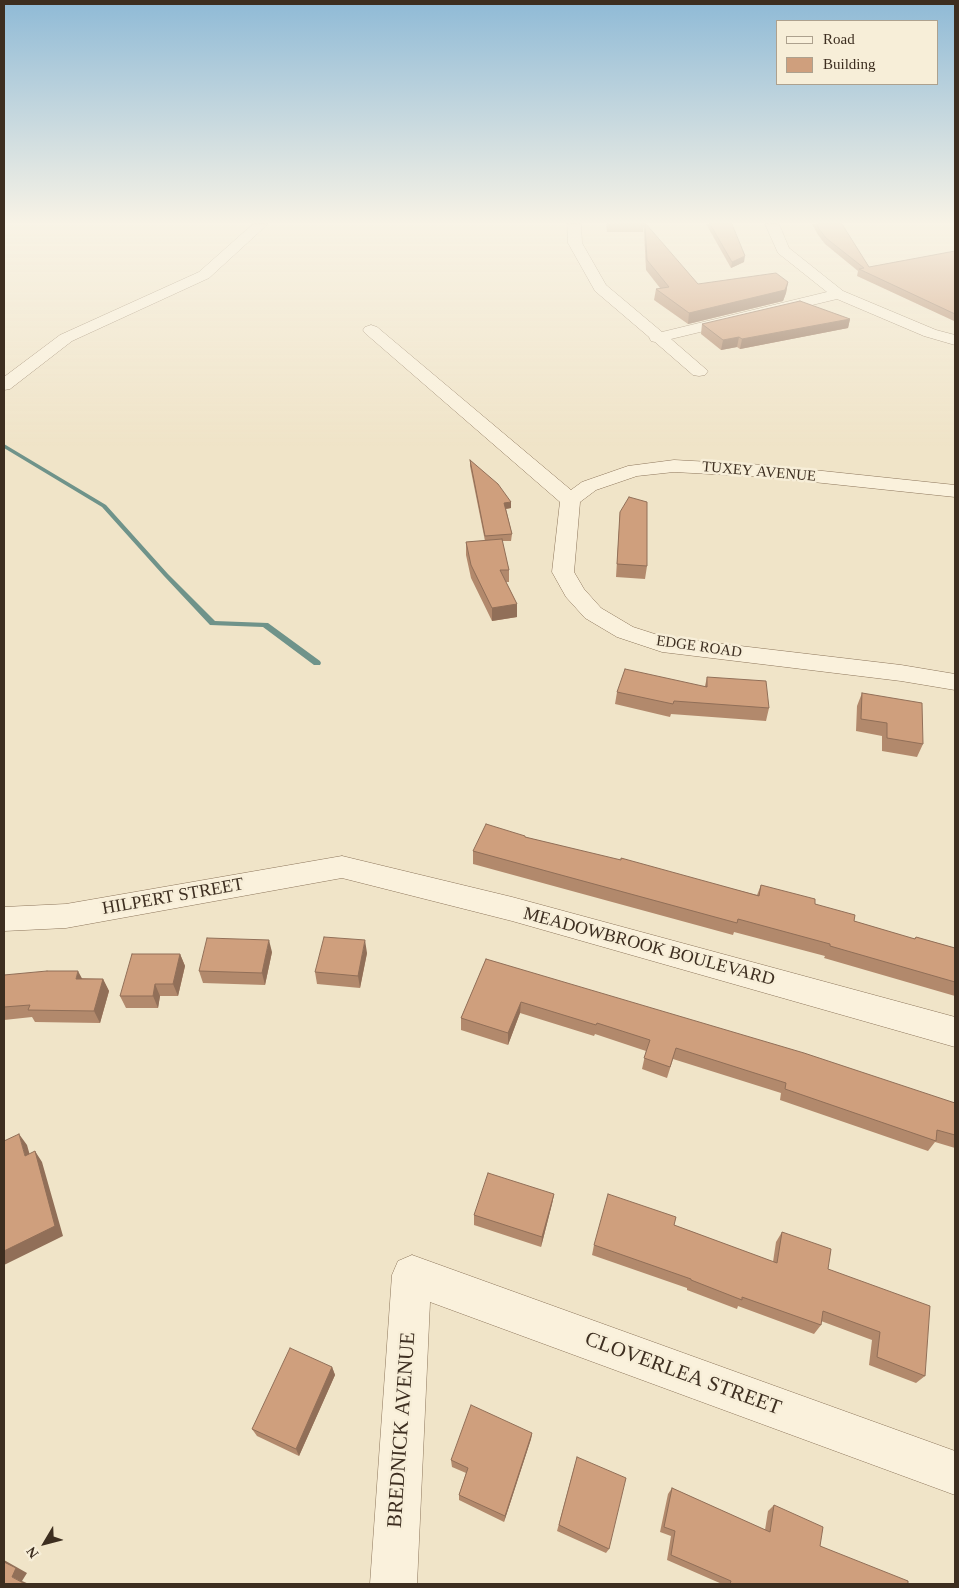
<!DOCTYPE html>
<style>
body{margin:0}
#map{position:relative;width:959px;height:1588px;overflow:hidden;background:#f0e4c8;font-family:Georgia,serif}
canvas{display:block}
.frame{position:absolute;inset:0;border:5px solid #3d2e20;pointer-events:none}
.legend{position:absolute;left:776px;top:20px;width:162px;height:65px;box-sizing:border-box;background:#f7eed8;border:1px solid #ada18e;margin:0;padding:6px 9px;list-style:none;font-size:15px;color:#3d2e20}
.legend li{display:flex;align-items:center;gap:10px;height:25px}
.legend b{width:25px;border:1px solid #ada18e}
.north{position:absolute;left:20px;top:1518px;width:50px;height:50px;-webkit-text-stroke:4px #f7eed8;paint-order:stroke;rotate:233deg;font-size:14px;font-weight:700;line-height:20px;text-align:center;color:#3d2e20}
.north::after{content:'';display:block;margin:auto;width:18px;height:22px;background:#3d2e20;clip-path:polygon(50% 0,100% 100%,50% 72%,0 100%)}
</style>
<div id="map">
<canvas width="959" height="1588"></canvas>
<div class="frame"></div>
<ul class="legend">
<li><b style="height:6px;background:#faf1dc"></b>Road</li>
<li><b style="height:14px;background:#cf9f7d"></b>Building</li>
</ul>
<div class="north">N</div>
</div>
<script>
const ctx = document.querySelector('canvas').getContext('2d');
ctx.lineJoin = 'round';
function toPath(rows) {
  const path = new Path2D();
  for (const r of rows) {
    path.moveTo(r[0], r[1]);
    for (let i = 2; i < r.length; i += 2) path.lineTo(r[i], r[i + 1]);
  }
  return path;
}
function fillPath(path, color) {
  ctx.fillStyle = color;
  ctx.fill(path, 'evenodd');
}
function strokePath(path, color, width, dash) {
  ctx.strokeStyle = color;
  ctx.lineWidth = width;
  ctx.lineCap = dash ? 'butt' : 'round';
  ctx.setLineDash(dash || []);
  ctx.stroke(path);
}
function label(font, color, halo, rows, align = 'center') {
  ctx.font = font + ' Georgia,serif';
  ctx.lineWidth = 5;
  ctx.setLineDash([]);
  ctx.textBaseline = 'middle';
  ctx.strokeStyle = halo;
  ctx.fillStyle = color;
  for (const [text, x, y, turn = 0] of rows) {
    ctx.save();
    ctx.translate(x, y);
    ctx.rotate((+turn || 0) * Math.PI / 180);
    ctx.textAlign = isNaN(turn) ? turn : align;
    if (halo) ctx.strokeText(text, 0, 0);
    ctx.fillText(text, 0, 0);
    ctx.restore();
  }
}
const stream = toPath([
 [4,444,106,505,168,574,215,621,268,623,320,661,321,663,320,665,314,665,263,627,210,625,164,576,102,507,4,448,4,444]
]);
const minor = toPath([
 [253,224,268,224,209,278,72,341,10,389,4,390,4,377,60,335,199,272,253,224],
 [567,224,581,224,582,243,606,285,662,332,827,292,778,253,765,224,779,224,789,248,843,291,936,330,955,335,955,345,924,336,837,299,671,339,708,371,705,375,699,376,693,375,655,342,651,341,649,337,595,291,568,243,567,224],
 [371,325,377,327,571,490,582,482,628,466,674,460,766,465,955,485,955,497,766,477,674,472,637,476,596,490,580,502,574,572,584,589,601,608,633,627,664,637,901,665,955,674,955,690,901,681,662,652,617,637,585,618,566,597,552,572,560,502,365,333,363,330,365,327,371,325],
 [342,856,512,897,955,1017,955,1047,512,921,342,878,66,928,4,931,4,907,66,904,342,856],
 [412,1255,955,1451,955,1495,430,1302,417,1584,370,1584,392,1275,398,1261,412,1255]
]);
const wall = toPath([
 [606,224,644,224,643,232,607,232],
 [644,224,698,284,788,282,786,293,783,301,688,324,654,300,656,289,660,288,646,270,644,232],
 [706,224,732,224,744,262,731,268],
 [812,224,842,224,869,267,955,251,955,321,954,321,857,276,858,271,825,244,818,235],
 [850,319,848,328,740,349,737,347,721,350,701,334,702,324],
 [470,460,511,502,511,508,506,509,512,534,511,541,502,541,509,570,509,582,506,582,517,604,517,617,492,621,471,578,466,555,466,542,485,541,470,466],
 [620,512,647,566,645,579,616,577],
 [707,677,769,708,766,721,671,714,670,717,615,704,617,692,705,686],
 [862,693,923,744,917,757,882,751,882,736,856,731,857,706],
 [525,836,525,837,757,895,761,885,815,904,854,921,914,939,916,937,955,948,955,996,824,958,825,956,734,932,733,935,473,864,473,851],
 [272,952,265,985,203,983,199,971],
 [367,953,360,988,317,984,315,972],
 [180,954,185,966,178,996,160,996,158,1008,126,1008,120,996],
 [486,959,955,1103,955,1148,935,1142,928,1151,780,1100,781,1093,673,1059,667,1078,642,1069,646,1051,595,1034,594,1036,520,1013,508,1045,461,1030,461,1018],
 [4,975,103,979,109,991,100,1023,35,1022,32,1017,4,1020],
 [554,1194,552,1204,541,1247,474,1225,474,1215],
 [674,1225,773,1262,776,1242,782,1232,828,1269,925,1376,916,1383,869,1365,872,1340,821,1321,821,1325,814,1334,738,1306,737,1309,687,1290,687,1288,592,1255,594,1245],
 [332,1367,335,1375,299,1456,257,1436,252,1429],
 [532,1433,531,1439,504,1522,459,1500,459,1495,466,1473,452,1467,451,1460],
 [575,1464,609,1549,606,1553,557,1531],
 [672,1488,765,1530,768,1511,774,1505,820,1546,908,1584,722,1584,667,1560,671,1536,660,1532,668,1494]
]);
const shadedWall = toPath([
 [745,256,744,262,731,268,732,262],
 [788,282,786,293,783,301,688,324,689,313],
 [850,319,848,328,740,349,742,339],
 [739,337,737,347,721,350,723,340],
 [511,502,511,508,504,509,504,503],
 [517,604,517,617,492,621,492,608],
 [269,940,272,952,265,985,262,973],
 [365,940,367,953,360,988,358,976],
 [180,954,185,966,178,996,173,984],
 [78,971,85,984,76,979],
 [103,979,109,991,100,1023,94,1011],
 [155,984,160,996,158,1008,153,996],
 [521,1002,520,1013,508,1045,508,1033],
 [19,1134,27,1145,33,1166,25,1156],
 [35,1151,42,1162,63,1236,4,1265,4,1251],
 [554,1194,552,1204,541,1247,542,1237],
 [332,1367,335,1375,299,1456,296,1449],
 [532,1433,531,1439,504,1522,505,1516],
 [4,1560,27,1573,22,1581,29,1584,25,1584,12,1577,4,1562]
]);
const building = toPath([
 [608,224,644,224,644,225,608,224],
 [645,224,646,224,698,284,776,273,788,282,785,290,689,313,656,289,669,287,647,260,645,224],
 [710,224,732,224,745,256,732,262,710,224],
 [817,224,842,224,869,267,955,251,955,314,859,269,864,268,826,238,819,229,817,224],
 [800,301,850,319,742,339,739,337,723,340,702,324,800,301],
 [470,460,498,484,511,502,504,503,512,534,485,536,470,460],
 [629,497,647,502,647,566,617,564,620,512,629,497],
 [502,539,509,570,500,570,517,604,492,608,471,565,466,542,502,539],
 [625,669,707,687,707,677,766,681,769,708,674,701,673,704,617,692,625,669],
 [862,693,922,703,923,744,887,738,887,723,861,719,862,693],
 [486,824,525,836,525,837,621,860,621,858,759,896,761,885,815,899,815,904,855,915,854,921,915,939,916,937,955,948,955,982,830,946,830,944,738,919,737,923,473,851,486,824],
 [324,937,365,940,358,976,315,972,324,937],
 [207,938,269,940,262,973,199,971,207,938],
 [132,954,180,954,173,984,155,984,153,996,120,996,132,954],
 [486,959,804,1053,955,1103,955,1135,937,1130,936,1141,785,1089,786,1083,676,1048,670,1067,644,1058,650,1040,597,1023,596,1025,521,1002,508,1033,461,1018,486,959],
 [47,971,78,971,76,979,103,979,94,1011,28,1010,30,1005,4,1007,4,975,47,971],
 [19,1134,25,1156,35,1151,55,1226,4,1251,4,1141,19,1134],
 [488,1173,554,1194,542,1237,474,1215,488,1173],
 [608,1194,676,1217,674,1225,777,1263,782,1232,831,1249,828,1269,930,1306,925,1376,877,1357,880,1332,823,1311,821,1325,742,1297,742,1300,691,1280,691,1279,594,1245,608,1194],
 [290,1348,332,1367,296,1449,252,1429,290,1348],
 [471,1405,532,1433,505,1516,459,1495,468,1468,451,1460,471,1405],
 [577,1457,626,1478,609,1549,559,1525,577,1457],
 [672,1488,770,1532,774,1505,823,1527,820,1546,908,1581,908,1584,730,1584,731,1581,671,1555,675,1531,664,1527,672,1488],
 [4,1562,16,1568,12,1577,25,1584,4,1584,4,1562]
]);
const farStreetnames = [
 ["TUXEY AVENUE",759,472,5],
 ["EDGE ROAD",699,647,8]
];
const streetNames = [
 ["HILPERT STREET",173,897,-10],
 ["MEADOWBROOK BOULEVARD",649,947,15]
];
const nearStreetnames = [
 ["CLOVERLEA STREET",683,1374,20],
 ["BREDNICK AVENUE",402,1430,-86]
];
fillPath(stream, '#6f938a');
strokePath(minor, '#8d765c', 1);
fillPath(minor, '#faf1dc');
fillPath(wall, '#b2896c');
fillPath(shadedWall, '#916f58');
fillPath(building, '#cf9f7d');
strokePath(building, '#916f58', 1);
const sky = ctx.createLinearGradient(0, 0, 0, 446);
sky.addColorStop(0, '#8fbad6');
sky.addColorStop(0.5, '#f8f3e6');
sky.addColorStop(1, '#f8f3e600');
ctx.fillStyle = sky;
ctx.fillRect(0, 0, 959, 446);
label('15px', '#3d2e20', '#f7eed8', farStreetnames);
label('18px', '#3d2e20', '#f7eed8', streetNames);
label('21px', '#3d2e20', '#f7eed8', nearStreetnames);
</script>
